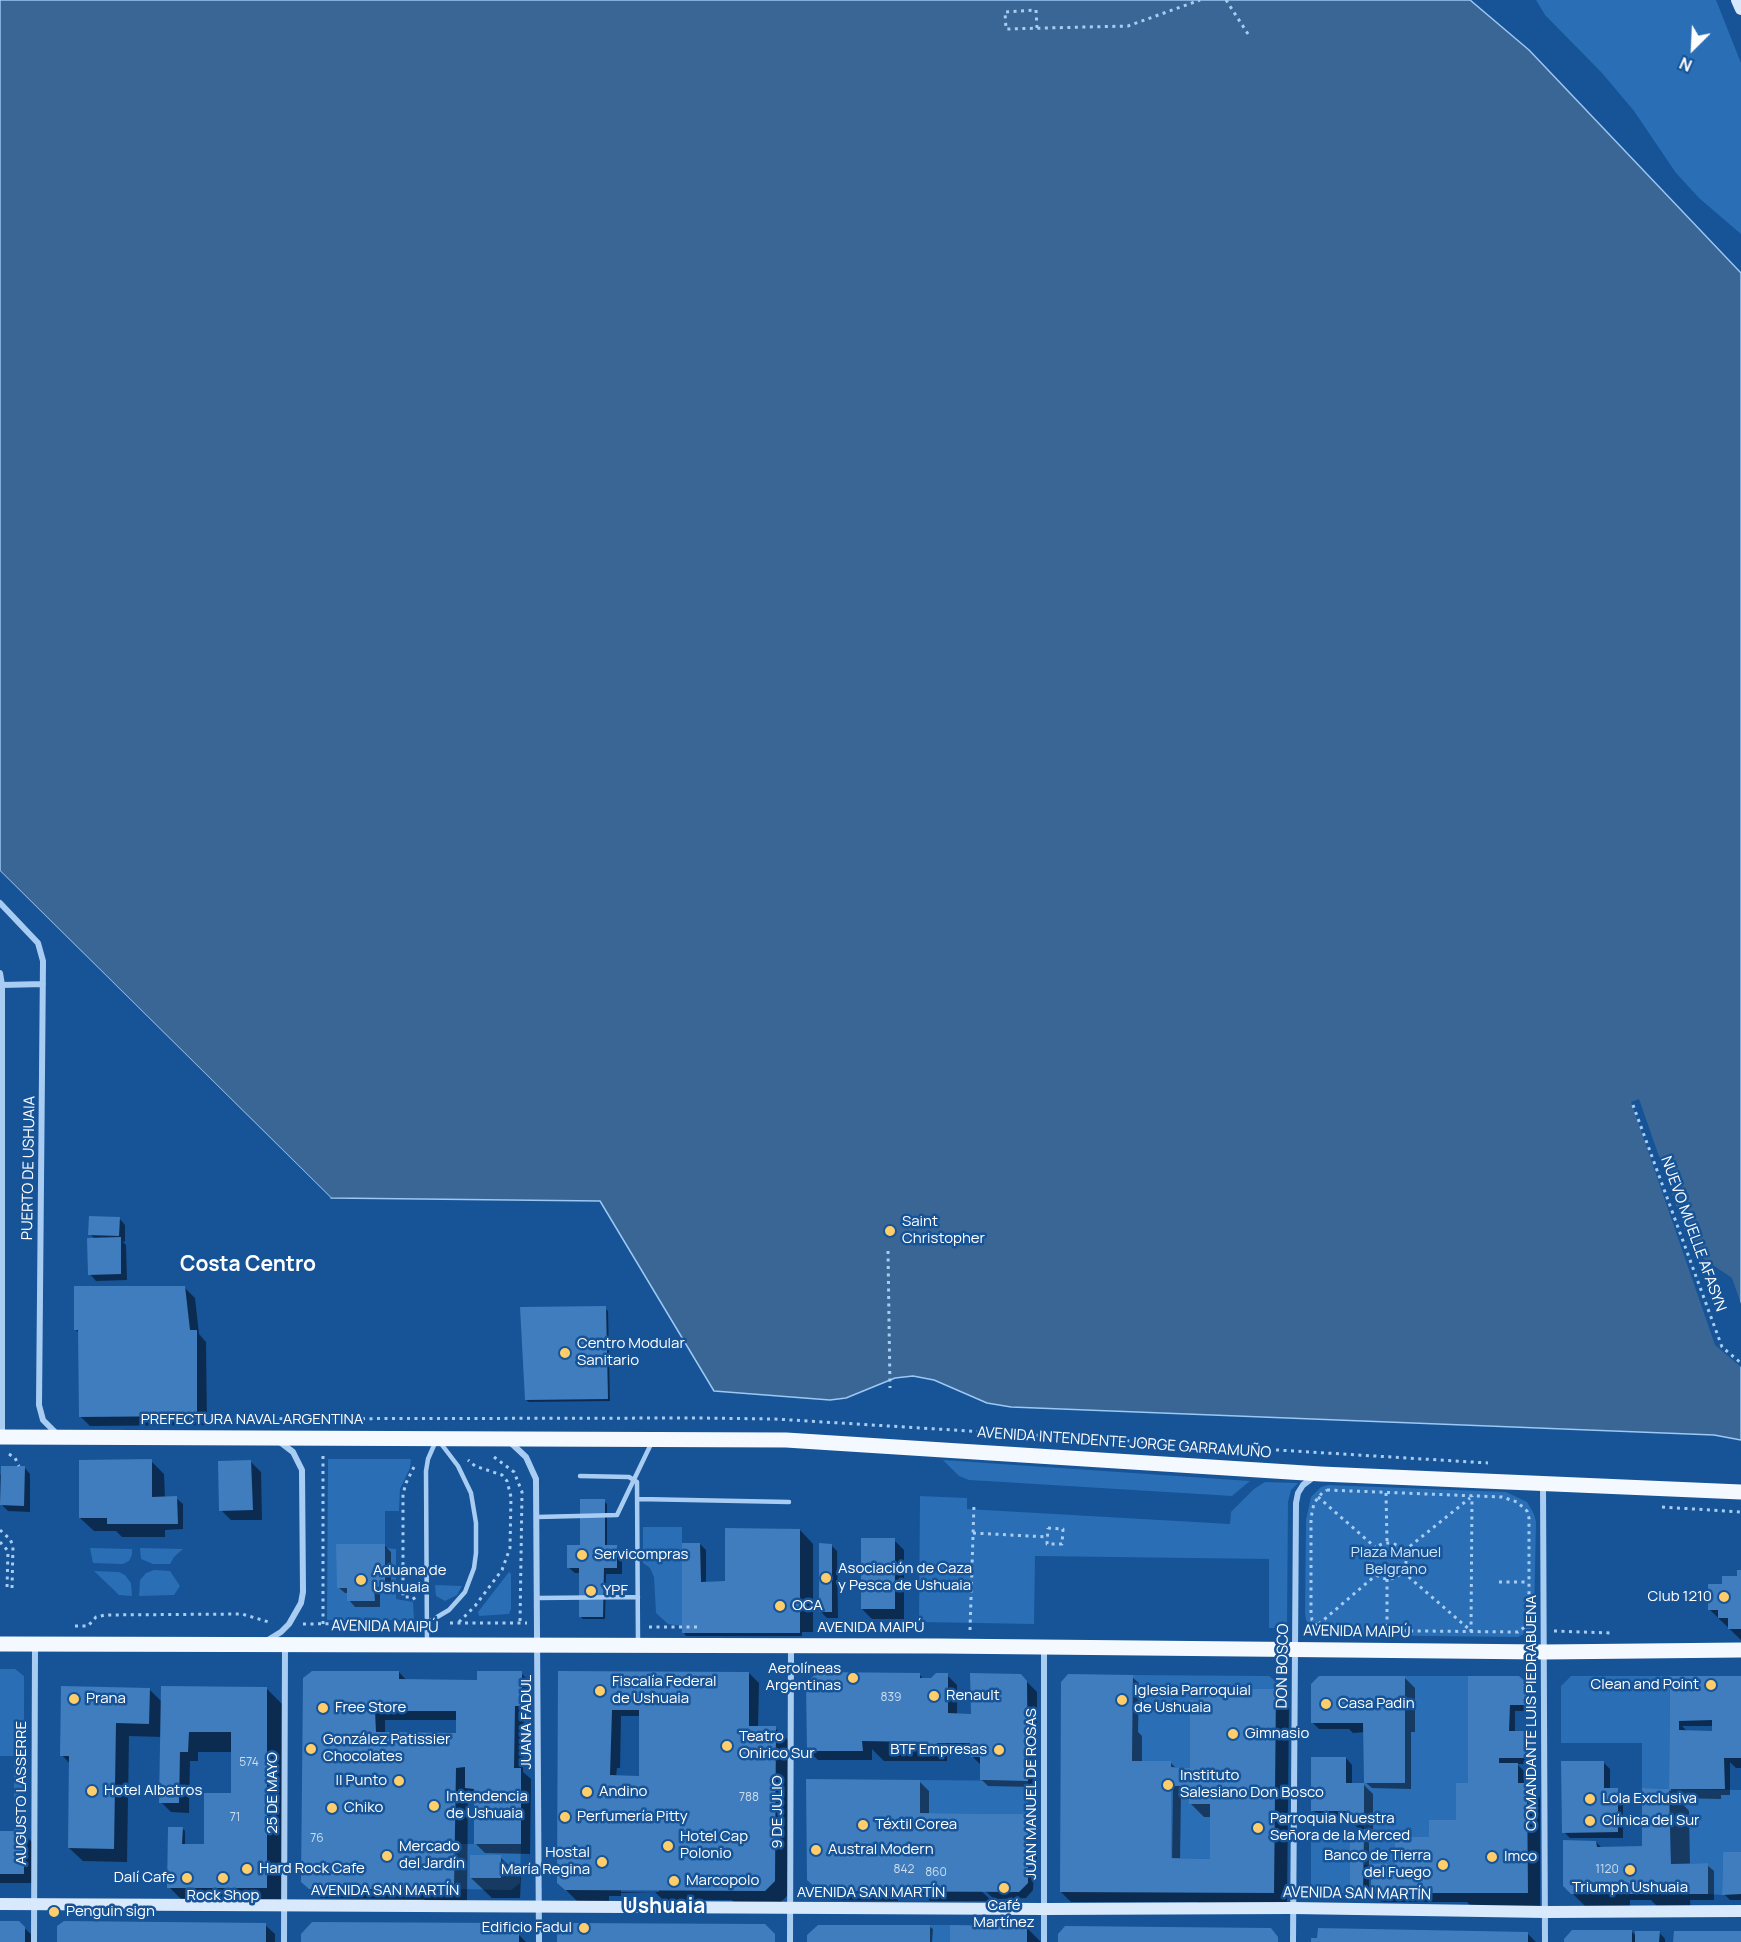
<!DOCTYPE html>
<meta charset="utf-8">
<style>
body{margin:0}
#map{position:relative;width:1741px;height:1942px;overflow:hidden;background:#165397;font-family:Manrope,sans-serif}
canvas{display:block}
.north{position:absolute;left:1663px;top:18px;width:60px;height:60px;-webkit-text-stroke:4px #165397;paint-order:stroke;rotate:204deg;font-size:16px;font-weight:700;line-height:24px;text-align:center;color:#fff}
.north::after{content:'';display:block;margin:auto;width:21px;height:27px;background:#fff;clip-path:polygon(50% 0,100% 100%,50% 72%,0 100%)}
</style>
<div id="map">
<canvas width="1741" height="1942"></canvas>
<div class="north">N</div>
</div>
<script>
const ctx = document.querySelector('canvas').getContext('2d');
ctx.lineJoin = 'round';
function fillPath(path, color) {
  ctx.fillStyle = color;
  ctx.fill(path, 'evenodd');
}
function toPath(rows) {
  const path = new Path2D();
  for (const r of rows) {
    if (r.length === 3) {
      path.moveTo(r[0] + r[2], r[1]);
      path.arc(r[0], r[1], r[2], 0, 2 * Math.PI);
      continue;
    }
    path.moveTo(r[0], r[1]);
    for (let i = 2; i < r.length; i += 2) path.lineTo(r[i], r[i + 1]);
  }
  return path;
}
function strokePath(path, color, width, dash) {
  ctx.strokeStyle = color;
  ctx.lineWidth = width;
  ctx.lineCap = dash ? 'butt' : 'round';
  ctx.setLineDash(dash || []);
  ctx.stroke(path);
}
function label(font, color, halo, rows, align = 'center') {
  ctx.font = font + ' Manrope,sans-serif';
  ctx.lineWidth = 5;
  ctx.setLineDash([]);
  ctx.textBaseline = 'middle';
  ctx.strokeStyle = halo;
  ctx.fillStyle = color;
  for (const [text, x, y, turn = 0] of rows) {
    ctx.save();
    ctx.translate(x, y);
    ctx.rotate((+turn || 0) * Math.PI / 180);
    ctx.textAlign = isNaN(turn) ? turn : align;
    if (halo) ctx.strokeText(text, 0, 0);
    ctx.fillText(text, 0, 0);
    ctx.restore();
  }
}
const green = toPath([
 [1536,0,1716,0,1741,63,1741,234,1699,198,1676,173,1634,111,1602,73,1545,15],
 [328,1459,411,1459,410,1468,400,1489,399,1511,385,1511,385,1548,396,1549,396,1599,413,1602,414,1620,327,1620],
 [943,1460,1250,1481,1232,1496,969,1480,959,1476],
 [1265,1482,1298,1483,1291,1490,1288,1502,1287,1628,1269,1628,1269,1559,1035,1556,1034,1624,919,1622,920,1496,967,1498,967,1509,1230,1524,1231,1512,1254,1489],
 [1328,1485,1506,1492,1527,1502,1534,1514,1536,1522,1534,1618,1530,1631,1518,1637,1326,1635,1314,1630,1306,1620,1305,1613,1306,1520,1311,1497,1321,1487],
 [643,1527,682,1527,682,1626,668,1624,656,1613,654,1577,650,1568,643,1563],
 [90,1548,132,1549,132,1555,129,1561,123,1564,93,1563],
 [140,1548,183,1549,174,1557,170,1564,153,1564,141,1559],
 [154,1570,170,1571,180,1586,174,1595,139,1596,140,1580,146,1573],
 [94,1571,119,1572,125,1575,131,1583,132,1596,119,1595],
 [509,1572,511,1574,511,1609,509,1614,479,1616,478,1612],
 [435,1585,462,1586,457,1595,445,1601,436,1596],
 [0,1669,15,1669,24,1676,24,1831,14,1831,14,1756,0,1756],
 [1133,1675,1269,1676,1277,1682,1276,1689,1200,1688,1200,1701,1190,1701,1190,1768,1171,1767,1171,1761,1132,1761],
 [1405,1676,1468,1676,1468,1783,1456,1783,1456,1820,1429,1837,1395,1837,1395,1864,1364,1865,1364,1783,1405,1782],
 [1571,1676,1670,1676,1669,1789,1741,1790,1741,1852,1723,1852,1722,1895,1708,1894,1708,1863,1671,1864,1669,1789,1642,1788,1642,1743,1561,1743,1561,1686],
 [920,1780,1028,1781,1028,1814,920,1813],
 [1171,1786,1189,1786,1189,1804,1210,1804,1210,1859,1171,1858],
 [1311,1835,1350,1835,1350,1893,1320,1892,1311,1884],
 [454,1844,521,1844,520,1883,511,1890,454,1889],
 [930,1925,950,1925,950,1942,930,1942]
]);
const water = toPath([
 [0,0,1470,0,1529,50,1741,273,1741,1440,1714,1435,1011,1407,987,1403,934,1380,913,1376,895,1378,846,1398,830,1400,714,1391,600,1201,331,1198,0,871,0,0]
]);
const pier = toPath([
 [0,871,331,1198,327,1198,0,876],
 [1639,1099,1692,1251,1732,1278,1741,1304,1741,1367,1715,1345,1631,1102]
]);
const shadow = toPath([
 [119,1218,125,1225,125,1242,122,1241,126,1245,127,1280,96,1281,90,1274,95,1239,90,1234],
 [185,1288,195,1298,199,1334,206,1342,207,1425,90,1426,80,1416,80,1334,75,1329],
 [605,1308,608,1311,610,1401,529,1402,526,1400],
 [151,1461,164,1474,165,1498,176,1498,183,1504,183,1529,165,1530,165,1537,122,1537,116,1531,94,1531,80,1518],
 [251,1462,261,1472,262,1520,231,1520,221,1510],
 [24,1467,30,1474,30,1512,8,1511,0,1503,0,1506,0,1474,2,1476],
 [604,1501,607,1504,607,1547,616,1547,622,1553,622,1574,606,1574,605,1619,583,1619,580,1616,580,1573,575,1573,568,1567,582,1547],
 [800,1530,813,1544,813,1632,802,1632,802,1636,686,1636,684,1633,700,1544,706,1550,706,1583,725,1583],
 [894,1540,904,1550,904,1619,872,1619,862,1609],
 [384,1545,391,1552,391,1593,380,1593,380,1607,355,1607,349,1600,349,1593,345,1593,338,1587],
 [831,1545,837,1551,838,1618,827,1618,821,1612],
 [1741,1572,1741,1640,1710,1610,1723,1585,1739,1578],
 [399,1672,407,1681,479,1681,521,1673,531,1683,531,1715,524,1715,523,1772,531,1779,530,1854,485,1853,475,1843,476,1797,468,1790,467,1902,427,1902,424,1899,320,1898,303,1882,305,1679],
 [385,1720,457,1720,457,1734,385,1734],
 [559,1673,749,1673,759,1683,758,1728,775,1728,789,1741,788,1895,779,1904,736,1904,732,1900,663,1900,655,1892,659,1892,659,1889,621,1889,621,1892,653,1893,621,1893,621,1896,609,1896,609,1910,579,1903,558,1882],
 [621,1716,641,1716,641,1777,616,1777,617,1768,620,1768],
 [920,1675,924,1680,947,1675,957,1685,957,1715,972,1715,1021,1676,1037,1692,1037,1766,1033,1766,1033,1787,988,1786,982,1780,982,1766,972,1756,972,1753,947,1752,947,1761,884,1761,872,1749,872,1760,818,1760,808,1750],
 [1132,1677,1139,1683,1138,1732,1142,1736,1142,1762,1171,1763,1177,1769,1191,1769,1201,1702,1276,1690,1289,1704,1287,1905,1200,1905,1197,1902,1071,1902,1061,1892],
 [1170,1782,1173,1785,1172,1866,1169,1866],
 [1181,1793,1186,1799,1190,1799,1190,1803,1204,1817,1212,1817,1211,1860,1180,1860],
 [1405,1678,1415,1688,1415,1732,1411,1732,1411,1789,1372,1788,1365,1782,1365,1732,1353,1733,1349,1729,1319,1729,1313,1723],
 [1469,1678,1525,1683,1532,1690,1532,1711,1515,1711,1515,1732,1526,1732,1532,1738,1532,1764,1517,1764,1524,1771,1524,1785,1526,1785,1540,1798,1540,1906,1471,1906,1467,1902,1382,1902,1372,1892,1396,1866,1431,1838,1457,1822,1471,1785],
 [1671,1678,1741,1678,1741,1768,1736,1768,1730,1762,1730,1795,1721,1795,1721,1799,1677,1798,1689,1811,1690,1865,1707,1865,1714,1871,1714,1900,1690,1900,1691,1914,1665,1914,1651,1900,1630,1900,1630,1907,1586,1907,1565,1886,1596,1842,1602,1848,1644,1851,1644,1790,1671,1791],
 [1682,1726,1714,1726,1714,1734,1688,1732],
 [149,1689,163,1703,267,1689,287,1709,286,1908,189,1907,169,1887,182,1828,185,1831,185,1845,205,1845,232,1794,233,1752,198,1752,198,1761,190,1761,189,1813,171,1812,161,1802,162,1737,129,1736,127,1862,83,1861,69,1848,70,1764,62,1755],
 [1346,1758,1352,1765,1352,1784,1363,1784,1373,1794,1373,1829,1359,1829,1350,1820,1323,1820,1313,1810],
 [1604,1763,1610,1769,1610,1790,1617,1790,1623,1796,1623,1838,1570,1838,1564,1832],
 [919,1781,929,1791,929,1815,1027,1816,1037,1826,1037,1864,1034,1864,1033,1890,1026,1898,994,1899,980,1886,978,1888,992,1901,930,1901,924,1895,924,1897,898,1897,898,1901,831,1900,816,1887],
 [0,1833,23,1833,33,1843,33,1883,0,1883],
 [1363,1837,1369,1843,1369,1899,1358,1899,1351,1892],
 [1741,1854,1741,1900,1730,1900,1724,1894],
 [500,1857,521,1877,520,1898,492,1898,471,1878],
 [0,1922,18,1922,35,1938,35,1942,0,1942],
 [265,1925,275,1934,275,1942,59,1942],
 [509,1925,526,1942,302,1942],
 [930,1927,933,1929,932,1942,809,1942],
 [1026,1927,1041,1942,952,1942],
 [1632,1932,1636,1936,1659,1932,1665,1939,1665,1942,1565,1942],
 [1527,1933,1536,1942,1313,1942]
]);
const building = toPath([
 [89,1216,120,1217,119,1236,88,1235],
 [121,1237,121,1274,88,1275,87,1238],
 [74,1286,185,1286,190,1330,197,1330,197,1416,79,1417,78,1330,74,1330],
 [606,1306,608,1399,525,1400,520,1307],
 [152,1459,152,1497,177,1496,178,1524,107,1524,107,1518,79,1518,79,1460],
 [251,1460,253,1510,219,1511,218,1461],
 [1,1466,25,1466,24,1506,0,1505],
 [580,1499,605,1499,605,1545,617,1545,617,1568,604,1568,603,1617,579,1617,579,1568,567,1568,567,1545,580,1545],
 [725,1528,800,1529,800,1633,682,1633,682,1543,700,1543,701,1582,725,1581],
 [861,1538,895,1538,895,1609,861,1609],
 [819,1543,832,1544,832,1612,819,1612],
 [336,1544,385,1544,385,1587,374,1587,375,1601,347,1601,347,1588,337,1588],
 [1737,1570,1741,1570,1741,1629,1728,1629,1728,1618,1718,1618,1718,1610,1708,1610,1708,1584,1722,1584,1722,1576,1737,1576],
 [312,1671,399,1671,399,1679,477,1680,477,1671,522,1671,522,1706,515,1706,514,1768,521,1768,521,1844,474,1844,474,1789,465,1788,465,1767,456,1768,454,1889,309,1889,301,1882,303,1678],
 [375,1711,456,1711,456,1733,376,1732],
 [558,1671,749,1672,749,1726,776,1726,775,1881,765,1891,565,1890,557,1883],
 [612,1710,639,1710,639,1776,610,1775],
 [817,1672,920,1673,920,1678,931,1678,936,1673,948,1673,948,1713,971,1714,970,1673,1021,1674,1027,1681,1028,1781,980,1780,980,1757,971,1757,970,1743,937,1743,937,1752,920,1752,920,1742,862,1741,863,1751,807,1751,806,1684],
 [1068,1674,1133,1675,1132,1761,1171,1761,1171,1767,1190,1768,1190,1700,1200,1701,1200,1688,1276,1689,1274,1893,1060,1892,1061,1682],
 [1171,1786,1189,1786,1189,1804,1210,1804,1210,1859,1171,1858],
 [1319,1676,1405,1676,1405,1783,1364,1783,1363,1723,1311,1723,1311,1684],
 [1468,1676,1519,1676,1526,1682,1526,1705,1510,1705,1509,1731,1526,1731,1527,1758,1499,1758,1499,1763,1518,1763,1518,1783,1527,1783,1528,1893,1371,1893,1371,1864,1395,1864,1395,1837,1429,1837,1429,1820,1456,1820,1456,1783,1468,1783],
 [1670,1676,1741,1676,1741,1758,1724,1758,1725,1789,1669,1789],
 [1712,1720,1712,1731,1679,1730,1679,1721],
 [61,1686,150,1688,149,1724,116,1723,114,1849,68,1848,69,1756,60,1756],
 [161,1686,267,1687,267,1888,167,1888,168,1827,183,1827,182,1844,204,1844,204,1793,231,1793,231,1732,189,1732,188,1752,180,1752,179,1803,159,1803],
 [1311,1757,1346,1757,1346,1783,1364,1783,1364,1820,1347,1819,1347,1811,1311,1811],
 [1561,1761,1604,1761,1604,1788,1618,1788,1618,1832,1562,1833],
 [806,1779,920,1780,920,1813,1028,1814,1028,1883,1019,1892,819,1891,807,1880],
 [1642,1788,1669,1789,1671,1864,1708,1863,1708,1894,1571,1894,1563,1886,1563,1840,1596,1841,1597,1847,1642,1846],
 [0,1831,24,1831,24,1874,0,1874],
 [1350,1835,1364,1836,1363,1893,1350,1893],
 [1723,1852,1741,1852,1741,1894,1722,1895],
 [470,1855,501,1855,501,1878,470,1878],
 [0,1921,19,1921,25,1927,25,1942,0,1942],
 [64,1921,266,1923,266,1942,57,1942,57,1926],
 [312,1922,509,1923,519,1933,519,1942,301,1942,301,1934],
 [566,1923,765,1924,775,1934,775,1942,557,1942,557,1933],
 [818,1925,930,1925,930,1942,807,1942,807,1935],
 [950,1925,1027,1926,1027,1942,950,1942],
 [1065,1926,1271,1928,1278,1937,1278,1942,1058,1942,1058,1934],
 [1318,1928,1528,1932,1528,1942,1311,1942,1311,1938,1317,1938],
 [1572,1930,1632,1930,1632,1942,1564,1942,1564,1939],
 [1635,1931,1660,1931,1659,1942,1635,1942],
 [1674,1931,1741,1931,1741,1942,1673,1942]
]);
const path = toPath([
 [1226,0,1248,34],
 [1037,28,1036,10,1005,12,1006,29,1128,26,1200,0],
 [1633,1105,1722,1347,1741,1363],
 [888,1251,890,1388],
 [182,1419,698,1418,775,1419,1488,1463],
 [9,1454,15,1458,19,1466],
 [494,1457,514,1472,522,1492,520,1623],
 [414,1467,406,1483,403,1494,403,1597,413,1597,415,1600],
 [1327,1490,1502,1497,1517,1502,1527,1511,1529,1518,1529,1617,1526,1626,1518,1632,1515,1632,1327,1630,1318,1628,1312,1620,1311,1614,1311,1518,1314,1503,1322,1493,1327,1490],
 [1386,1493,1387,1542],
 [1318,1497,1375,1547],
 [1662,1507,1741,1512],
 [1048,1528,1063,1529,1062,1544,1047,1544,1048,1528],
 [0,1530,10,1539,13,1546,12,1588],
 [973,1533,1048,1537],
 [0,1542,8,1551,7,1588],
 [1388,1561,18],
 [1404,1551,1470,1498],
 [1403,1572,1470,1630],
 [1387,1579,1387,1631],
 [1499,1582,1529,1582],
 [459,1622,475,1606,502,1570,510,1548,511,1497,507,1481,502,1475,475,1466,468,1460],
 [450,1623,527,1623],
 [303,1624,416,1623],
 [323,1624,323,1454],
 [75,1626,88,1626,96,1617,105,1615,242,1614,272,1623],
 [649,1627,699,1627],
 [970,1630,974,1504],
 [1554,1631,1610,1633],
 [1306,1632,1313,1629,1376,1575],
 [1471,1632,1472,1496]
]);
const lane = toPath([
 [580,1476,629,1477,637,1482,638,1643],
 [638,1499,789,1502],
 [537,1517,617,1515,651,1444],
 [538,1598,638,1597],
 [427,1623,449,1610,465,1592,474,1568,476,1553,476,1523,471,1493,458,1466,439,1441],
 [427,1643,426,1471,428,1459,435,1443]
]);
const street = toPath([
 [0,903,38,943,43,961,39,1405,43,1420,56,1433],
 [0,973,2,985,2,1437],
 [2,985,43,984],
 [510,1442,526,1457,536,1479,539,1942],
 [1543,1484,1545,1942],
 [268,1640,281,1632,289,1624,301,1603,303,1592,302,1470,293,1452,280,1442],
 [1044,1649,1044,1942],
 [34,1942,35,1646],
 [284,1942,285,1645],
 [790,1942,791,1646],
 [1293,1942,1296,1503,1298,1493,1303,1485,1315,1476]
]);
const secondary = toPath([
 [1737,0,1741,9],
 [0,1904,1044,1909,1293,1908,1545,1912,1741,1911]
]);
const primary = toPath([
 [0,1437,786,1440,1321,1474,1741,1492],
 [0,1644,940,1646,1544,1652,1741,1650]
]);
const markers = [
 [890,1231,6,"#ffce6a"],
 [565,1353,6,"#ffce6a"],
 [582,1555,6,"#ffce6a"],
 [826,1578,6,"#ffce6a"],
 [361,1580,6,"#ffce6a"],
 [591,1591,6,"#ffce6a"],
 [1724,1597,6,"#ffce6a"],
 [780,1606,6,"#ffce6a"],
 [853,1678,6,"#ffce6a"],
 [1711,1685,6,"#ffce6a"],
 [600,1691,6,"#ffce6a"],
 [934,1696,6,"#ffce6a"],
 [74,1699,6,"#ffce6a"],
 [1122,1700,6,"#ffce6a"],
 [1326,1704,6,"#ffce6a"],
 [323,1708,6,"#ffce6a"],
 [1233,1734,6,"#ffce6a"],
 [727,1746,6,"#ffce6a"],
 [311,1749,6,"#ffce6a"],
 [999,1750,6,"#ffce6a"],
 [399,1781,6,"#ffce6a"],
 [1168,1785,6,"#ffce6a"],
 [92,1791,6,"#ffce6a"],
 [587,1792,6,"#ffce6a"],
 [1590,1799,6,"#ffce6a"],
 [434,1806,6,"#ffce6a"],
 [332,1808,6,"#ffce6a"],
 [565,1817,6,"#ffce6a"],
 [1590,1821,6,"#ffce6a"],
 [863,1825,6,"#ffce6a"],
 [1258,1828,6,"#ffce6a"],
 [668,1846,6,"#ffce6a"],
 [816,1850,6,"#ffce6a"],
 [387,1856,6,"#ffce6a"],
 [1492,1857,6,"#ffce6a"],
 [602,1862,6,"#ffce6a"],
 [1443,1865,6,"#ffce6a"],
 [247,1869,6,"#ffce6a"],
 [1630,1870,6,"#ffce6a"],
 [187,1878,6,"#ffce6a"],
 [223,1878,6,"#ffce6a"],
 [674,1881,6,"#ffce6a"],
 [1004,1888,6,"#ffce6a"],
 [54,1912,6,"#ffce6a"],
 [584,1928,6,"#ffce6a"]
];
const numberNames = [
 ["839",891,1698],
 ["574",249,1763],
 ["788",749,1798],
 ["71",235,1818],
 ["76",317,1839],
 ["842",904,1870],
 ["1120",1607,1870],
 ["860",936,1873]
];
const streetNames = [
 ["PUERTO DE USHUAIA",29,1168,-89],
 ["NUEVO MUELLE AFASYN",1693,1234,70],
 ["PREFECTURA NAVAL ARGENTINA",252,1420],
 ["AVENIDA INTENDENTE JORGE GARRAMUÑO",1124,1443,4],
 ["AVENIDA MAIPÚ",385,1627,1],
 ["AVENIDA MAIPÚ",871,1628],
 ["AVENIDA MAIPÚ",1357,1632,1],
 ["DON BOSCO",1283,1666,-89],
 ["COMANDANTE LUIS PIEDRABUENA",1532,1713,-90],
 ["JUANA FADUL",527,1722,-90],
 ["AUGUSTO LASSERRE",22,1793,-90],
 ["25 DE MAYO",273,1793,-90],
 ["JUAN MANUEL DE ROSAS",1032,1794,-90],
 ["9 DE JULIO",778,1812,-90],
 ["AVENIDA SAN MARTÍN",385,1891],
 ["AVENIDA SAN MARTÍN",871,1893],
 ["AVENIDA SAN MARTÍN",1357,1894,1]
];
const poiNames = [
 ["Saint",902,1222],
 ["Christopher",902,1239],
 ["Centro Modular",577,1344],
 ["Sanitario",577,1361],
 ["Servicompras",594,1555],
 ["Asociación de Caza",838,1569],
 ["y Pesca de Ushuaia",838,1586],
 ["Aduana de",373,1571],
 ["Ushuaia",373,1588],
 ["YPF",603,1591],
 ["Club 1210",1712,1597,"right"],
 ["OCA",792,1606],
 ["Aerolíneas",841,1669,"right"],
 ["Argentinas",841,1686,"right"],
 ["Fiscalía Federal",612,1682],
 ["de Ushuaia",612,1699],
 ["Clean and Point",1699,1685,"right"],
 ["Iglesia Parroquial",1134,1691],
 ["de Ushuaia",1134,1708],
 ["Renault",946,1696],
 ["Prana",86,1699],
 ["Casa Padin",1338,1704],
 ["Free Store",335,1708],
 ["Gimnasio",1245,1734],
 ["Teatro",739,1737],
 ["Onirico Sur",739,1754],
 ["González Patissier",323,1740],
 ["Chocolates",323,1757],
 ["BTF Empresas",987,1750,"right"],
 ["Instituto",1180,1776],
 ["Salesiano Don Bosco",1180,1793],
 ["Il Punto",387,1781,"right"],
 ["Hotel Albatros",104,1791],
 ["Andino",599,1792],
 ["Intendencia",446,1797],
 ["de Ushuaia",446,1814],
 ["Lola Exclusiva",1602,1799],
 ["Chiko",344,1808],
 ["Perfumería Pitty",577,1817],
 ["Parroquia Nuestra",1270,1819],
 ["Señora de la Merced",1270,1836],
 ["Clínica del Sur",1602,1821],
 ["Téxtil Corea",875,1825],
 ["Hotel Cap",680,1837],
 ["Polonio",680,1854],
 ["Mercado",399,1847],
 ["del Jardín",399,1864],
 ["Austral Modern",828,1850],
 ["Hostal",590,1853,"right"],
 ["María Regina",590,1870,"right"],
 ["Banco de Tierra",1431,1856,"right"],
 ["del Fuego",1431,1873,"right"],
 ["Imco",1504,1857],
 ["Hard Rock Cafe",259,1869],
 ["Dalí Cafe",175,1878,"right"],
 ["Marcopolo",686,1881],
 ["Triumph Ushuaia",1630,1888,"center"],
 ["Rock Shop",223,1896,"center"],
 ["Café",1004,1906,"center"],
 ["Martínez",1004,1923,"center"],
 ["Penguin sign",66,1912],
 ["Edificio Fadul",572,1928,"right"]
];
const parkNames = [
 ["Plaza Manuel",1396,1553],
 ["Belgrano",1396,1570]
];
const districtNames = [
 ["Costa Centro",248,1265],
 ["Ushuaia",664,1907]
];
fillPath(green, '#2a6eb6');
fillPath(water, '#3a6696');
strokePath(water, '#9cc8f4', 1.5);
fillPath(pier, '#165397');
fillPath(shadow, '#0007');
fillPath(building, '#3f7dbf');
strokePath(path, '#a9cdf2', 3, [3, 4.5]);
strokePath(lane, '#a9cdf2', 4.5);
strokePath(street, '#a9cdf2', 6);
strokePath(secondary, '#d8e9fc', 12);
strokePath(primary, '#f4f9ff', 15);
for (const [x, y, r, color] of markers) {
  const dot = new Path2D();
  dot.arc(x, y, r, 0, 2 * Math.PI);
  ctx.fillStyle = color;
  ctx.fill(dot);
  strokePath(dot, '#165397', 2);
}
label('12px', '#cfdeef', null, numberNames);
label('15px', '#fff', '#165397', streetNames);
label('15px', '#fff', '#165397', poiNames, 'left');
label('15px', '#d1e6fc', '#165397', parkNames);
label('bold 21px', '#fff', '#165397', districtNames);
</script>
